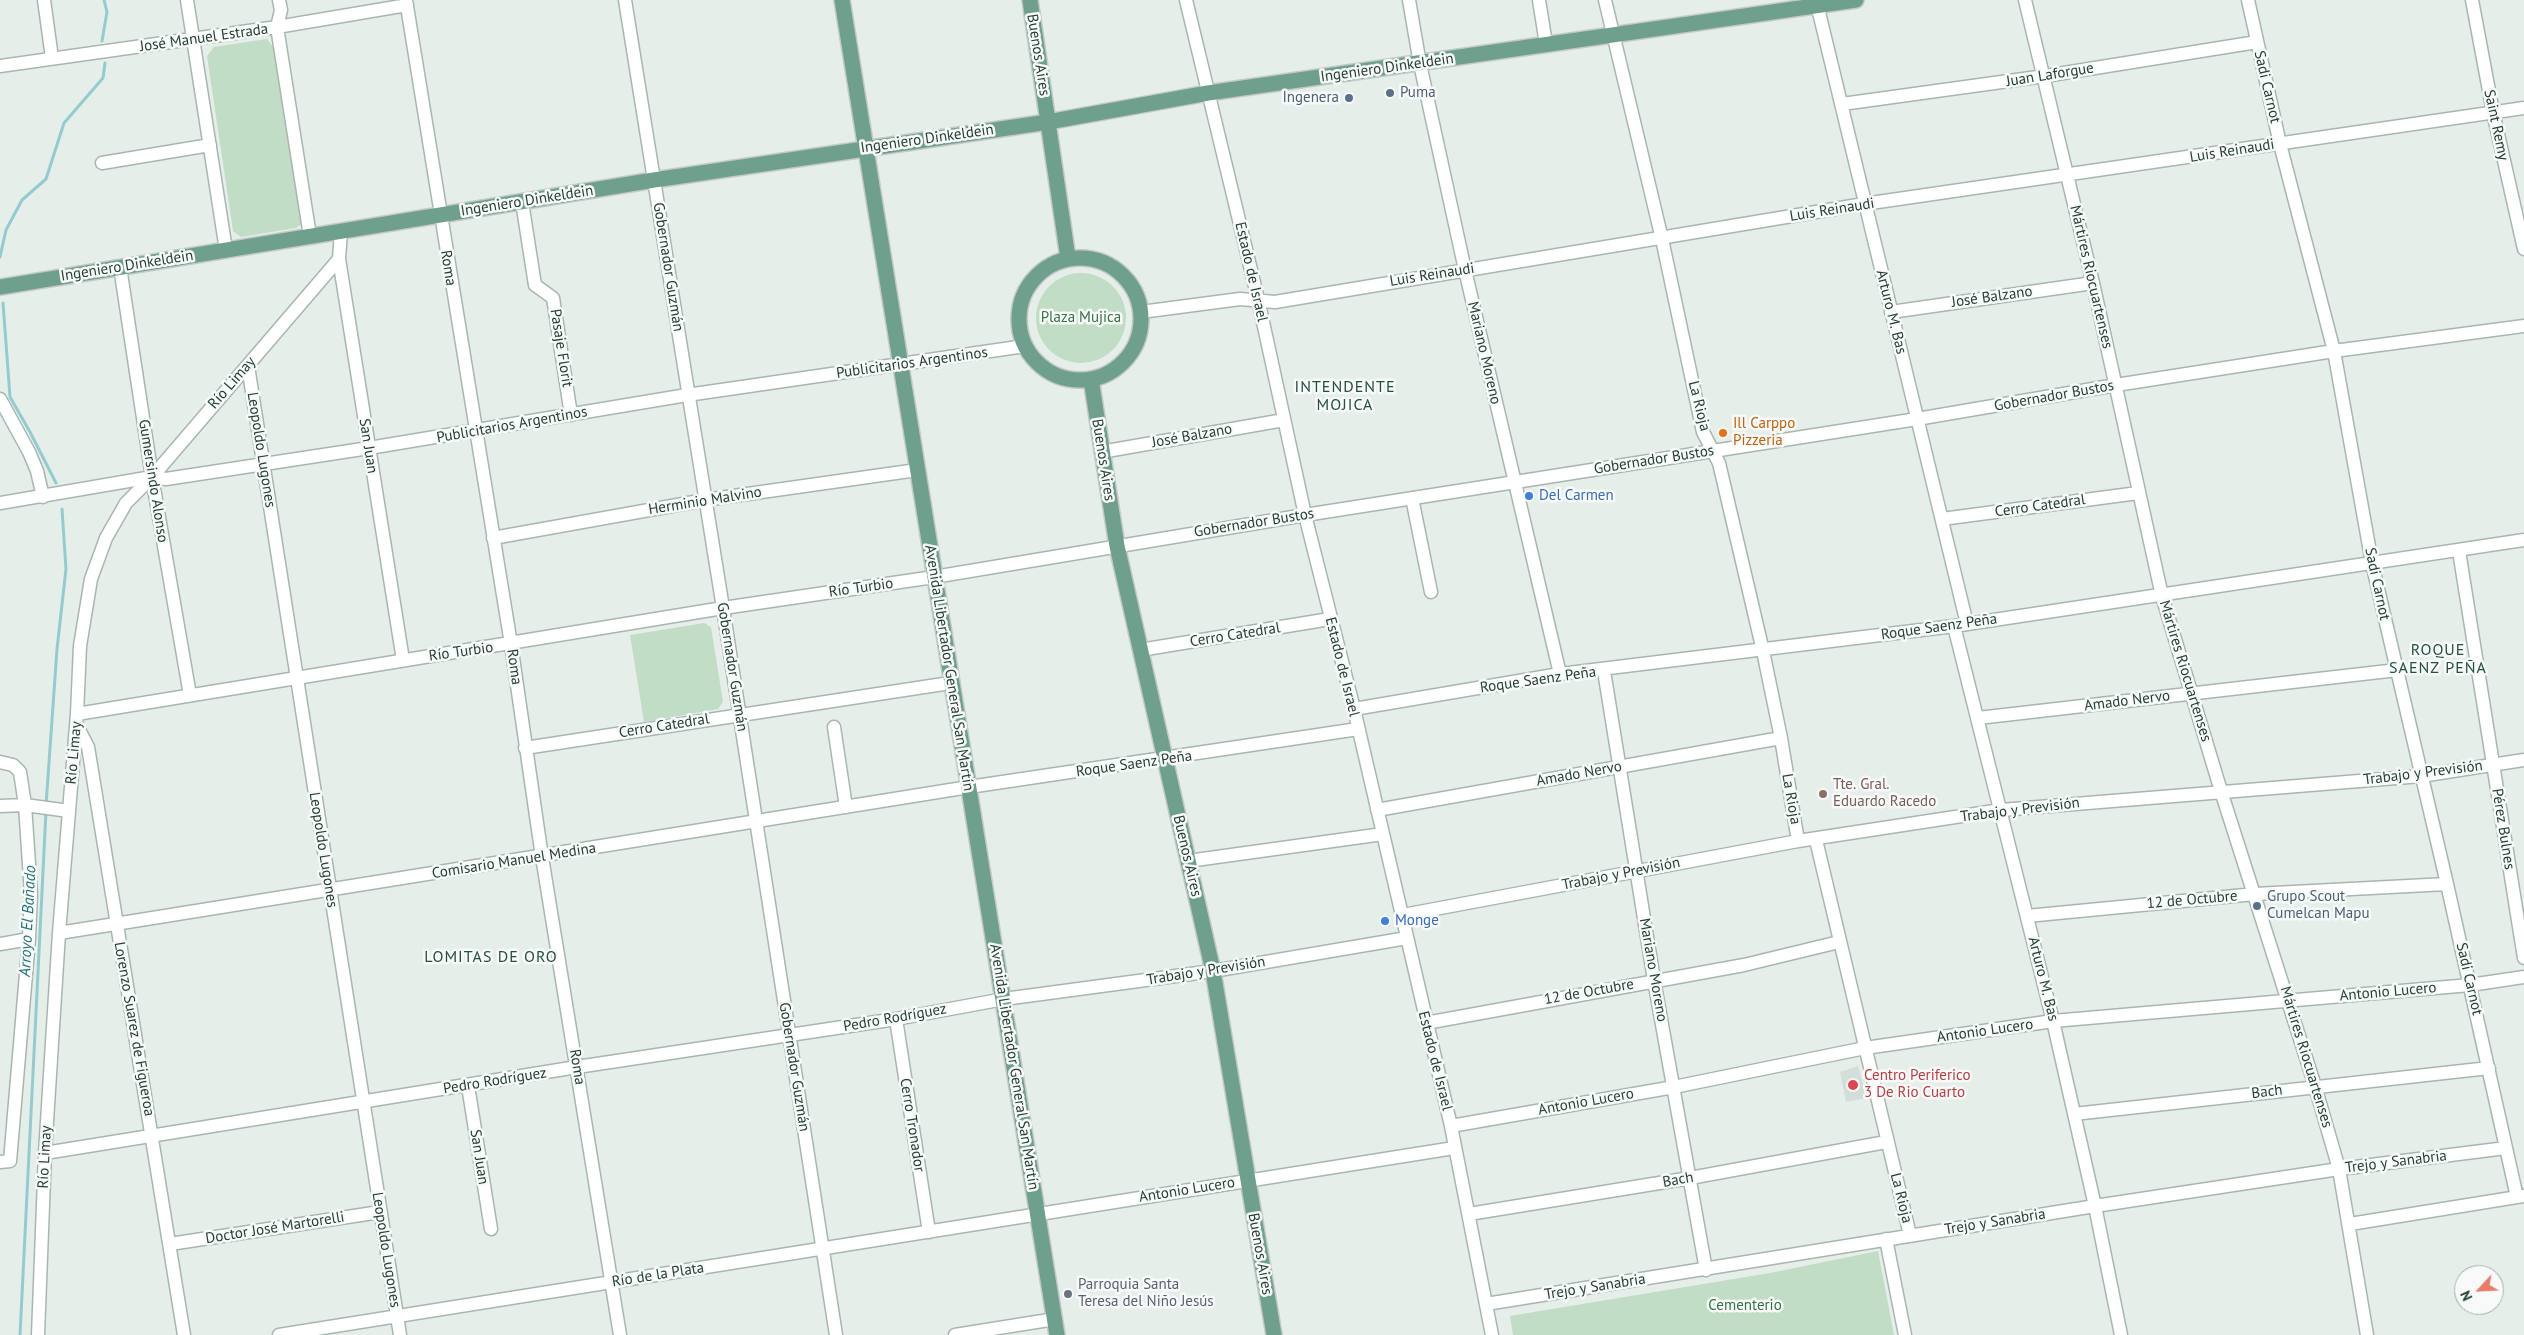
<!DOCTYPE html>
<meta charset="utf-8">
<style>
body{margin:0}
#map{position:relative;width:2524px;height:1335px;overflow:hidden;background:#e6eeea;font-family:"PT Sans",sans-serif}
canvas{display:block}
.north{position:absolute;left:2454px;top:1265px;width:50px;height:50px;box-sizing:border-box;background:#f7faf8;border:1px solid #a3afaa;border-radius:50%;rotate:245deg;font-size:14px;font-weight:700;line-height:20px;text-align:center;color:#263f35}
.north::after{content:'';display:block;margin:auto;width:18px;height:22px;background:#e87a6a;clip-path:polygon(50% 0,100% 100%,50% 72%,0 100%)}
</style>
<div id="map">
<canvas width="2524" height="1335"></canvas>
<div class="north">N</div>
</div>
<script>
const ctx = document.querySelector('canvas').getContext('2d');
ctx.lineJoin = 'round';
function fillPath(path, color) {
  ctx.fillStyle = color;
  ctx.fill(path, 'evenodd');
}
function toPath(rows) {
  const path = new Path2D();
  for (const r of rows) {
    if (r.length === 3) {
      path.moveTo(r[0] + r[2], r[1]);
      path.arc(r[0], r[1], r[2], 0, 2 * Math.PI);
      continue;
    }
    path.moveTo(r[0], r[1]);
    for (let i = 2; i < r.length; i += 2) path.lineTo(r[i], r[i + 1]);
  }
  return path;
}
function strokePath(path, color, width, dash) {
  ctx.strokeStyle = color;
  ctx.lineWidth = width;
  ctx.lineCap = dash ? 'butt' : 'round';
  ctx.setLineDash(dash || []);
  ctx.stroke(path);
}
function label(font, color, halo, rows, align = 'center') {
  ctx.font = font + ' "PT Sans",sans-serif';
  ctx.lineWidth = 5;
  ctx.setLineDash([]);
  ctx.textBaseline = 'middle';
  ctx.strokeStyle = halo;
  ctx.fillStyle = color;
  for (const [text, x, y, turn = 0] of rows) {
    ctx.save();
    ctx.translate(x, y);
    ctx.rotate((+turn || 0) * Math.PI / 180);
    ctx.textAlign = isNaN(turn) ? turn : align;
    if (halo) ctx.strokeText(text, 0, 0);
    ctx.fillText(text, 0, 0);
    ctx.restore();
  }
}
const built = toPath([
 [1858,1066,1867,1098,1846,1102,1840,1072]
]);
const green = toPath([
 [267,39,274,48,302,224,296,228,241,237,233,231,207,56,214,47],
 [1081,318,45],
 [704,623,711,627,723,702,718,709,644,722,630,635],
 [1878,1251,1894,1335,1513,1335,1510,1316,1770,1273]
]);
const stream = toPath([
 [102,41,107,12,104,0],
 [0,257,6,230,22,200,46,179,64,123,103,78,105,63],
 [3,303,10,397,30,432,56,483],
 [46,805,57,649,66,569,62,509],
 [20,1335,46,811]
]);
const minor = toPath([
 [44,0,52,58],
 [187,0,226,250],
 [279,0,281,10,277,27,310,236],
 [406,0,511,644,542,857,620,1335],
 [625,0,723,608,836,1335],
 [1186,0,1258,299,1305,515,1354,709,1451,1126,1492,1335],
 [1409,0,1420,64,1465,270,1560,674],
 [1539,0,1546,44],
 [1605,0,1662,239,1703,432,1719,463,1763,651,1781,738,1798,841],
 [1816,0,1967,624],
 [2025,0,2093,283,2162,596,2221,791,2315,1086,2339,1169,2367,1335],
 [2248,0,2280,144,2334,351,2372,563,2447,884,2517,1197],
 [2472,0,2493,112,2524,249],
 [0,66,277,27,407,5],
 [1842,104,2045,76,2257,42],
 [102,163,210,145],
 [522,202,535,285,553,298,571,415],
 [341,231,339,259,403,660],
 [120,267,152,477,190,695],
 [1141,312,1240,299,1275,302,1864,204,2524,108],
 [1891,312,2093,283],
 [248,366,400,1335],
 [0,399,29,452,37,471,43,497],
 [1101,452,1284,420],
 [1412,498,1431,592],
 [0,503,152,477,166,479,369,448,687,395,1025,346],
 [1942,519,2138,493],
 [493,538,705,500,917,470],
 [2459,551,2524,958],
 [1954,626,2053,1021,2095,1206,2121,1335],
 [1140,650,1330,619],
 [1604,671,1654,980,1706,1270],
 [1354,709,1560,674,1954,626,2524,540],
 [77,714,723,608,934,577,1305,515,1917,419,2116,385,2334,351,2524,326],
 [1978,718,2397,670],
 [77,726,88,747,184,1335],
 [834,727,846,807],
 [525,748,950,683],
 [0,762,13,765,20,772,25,805,31,894,29,939,10,1161,0,1162],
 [0,806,25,805,69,811],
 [1377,810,1781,738],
 [1816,840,1910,1235],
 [1188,861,1383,834],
 [1403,915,1798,841,2001,810,2421,776,2524,760],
 [2027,916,2255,894,2447,884],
 [59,933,969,787,1358,729],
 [0,944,29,939],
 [896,1019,929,1232],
 [1426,1023,1744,965,1839,942],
 [468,1086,491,1229],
 [2074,1114,2489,1068],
 [1451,1126,1674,1087,1865,1048,2053,1021,2470,985,2524,977],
 [45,1153,577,1067,896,1019,1004,999,1213,971,1407,938],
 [1469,1214,1690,1178,1886,1142],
 [2350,1224,2524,1196],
 [1886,1239,1905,1335],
 [170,1244,380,1212],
 [1486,1304,2095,1206,2339,1169,2506,1148],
 [38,1335,45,1153,59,933,77,714,80,646,91,579,106,538,126,503,152,477,339,259],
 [279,1335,1454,1148],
 [955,1335,1055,1319]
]);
const major = toPath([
 [842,0,1057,1335],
 [1030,0,1068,258],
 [1080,319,61],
 [0,287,654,180,1048,122,1208,93,1856,0],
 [1091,379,1117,546,1213,971,1274,1335]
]);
const markers = [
 [1390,93,5,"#5c6f8a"],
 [1349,98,5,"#5c6f8a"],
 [1723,433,5,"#e8710a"],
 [1529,496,5,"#3f7fe0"],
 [1823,794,5,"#8d6e63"],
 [2257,906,5,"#5c6f8a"],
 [1385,921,5,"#3f7fe0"],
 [1853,1085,6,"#e0444e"],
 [1068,1294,5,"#6b7280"]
];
const streetNames = [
 ["José Manuel Estrada",204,38,-8],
 ["Buenos Aires",1038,55,81],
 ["Ingeniero Dinkeldein",1387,68,-8],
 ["Juan Laforgue",2050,75,-9],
 ["Sadi Carnot",2267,87,77],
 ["Saint Remy",2496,125,78],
 ["Ingeniero Dinkeldein",927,139,-8],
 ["Luis Reinaudi",2232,151,-9],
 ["Ingeniero Dinkeldein",527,201,-9],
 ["Luis Reinaudi",1832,210,-9],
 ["Ingeniero Dinkeldein",127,266,-9],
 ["Gobernador Guzmán",668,267,81],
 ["Roma",448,268,81],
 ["Estado de Israel",1251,272,77],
 ["Luis Reinaudi",1432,275,-9],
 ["Mártires Riocuartenses",2091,277,77],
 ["José Balzano",1992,297,-8],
 ["Arturo M. Bas",1891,312,76],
 ["Pasaje Florit",561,348,81],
 ["Mariano Moreno",1484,353,77],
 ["Publicitarios Argentinos",912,363,-8],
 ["Río Limay",232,383,-49],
 ["Gobernador Bustos",2054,396,-10],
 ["La Rioja",1699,406,76],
 ["Publicitarios Argentinos",512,425,-10],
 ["José Balzano",1192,436,-10],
 ["San Juan",368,446,81],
 ["Leopoldo Lugones",261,450,81],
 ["Buenos Aires",1103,460,81],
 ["Gobernador Bustos",1654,460,-9],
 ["Gumersindo Alonso",153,481,81],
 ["Herminio Malvino",705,501,-9],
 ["Cerro Catedral",2040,506,-8],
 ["Gobernador Bustos",1254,523,-9],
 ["Sadi Carnot",2377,584,78],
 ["Río Turbio",861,588,-8],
 ["Roque Saenz Peña",1939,627,-8],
 ["Cerro Catedral",1235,635,-9],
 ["Río Turbio",461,652,-8],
 ["Roma",514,667,82],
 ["Gobernador Guzmán",732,667,81],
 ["Estado de Israel",1342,667,76],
 ["Avenida Libertador General San Martín",949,668,81],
 ["Mártires Riocuartenses",2185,671,73],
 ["Roque Saenz Peña",1538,680,-8],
 ["Amado Nervo",2127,701,-7],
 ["Cerro Catedral",664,726,-9],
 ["Río Limay",74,753,-85],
 ["Roque Saenz Peña",1134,764,-8],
 ["Trabajo y Previsión",2423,773,-7],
 ["Amado Nervo",1579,774,-10],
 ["La Rioja",1791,799,80],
 ["Trabajo y Previsión",2020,810,-7],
 ["Pérez Bulnes",2503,829,81],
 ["Leopoldo Lugones",323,850,81],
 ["Buenos Aires",1187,856,77],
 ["Comisario Manuel Medina",514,861,-9],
 ["Trabajo y Previsión",1621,874,-11],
 ["12 de Octubre",2192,900,-5],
 ["Mariano Moreno",1653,970,80],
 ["Trabajo y Previsión",1206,971,-9],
 ["Arturo M. Bas",2043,979,76],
 ["Sadi Carnot",2469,979,77],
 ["12 de Octubre",1589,992,-10],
 ["Antonio Lucero",2388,992,-5],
 ["Pedro Rodríguez",895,1018,-10],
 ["Lorenzo Suarez de Figueroa",134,1029,80],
 ["Antonio Lucero",1985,1031,-8],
 ["Mártires Riocuartenses",2306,1057,73],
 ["Estado de Israel",1435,1061,76],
 ["Roma",577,1067,81],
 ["Gobernador Guzmán",794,1067,81],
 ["Avenida Libertador General San Martín",1014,1067,81],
 ["Pedro Rodríguez",495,1081,-9],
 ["Bach",2267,1092,-7],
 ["Antonio Lucero",1586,1102,-10],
 ["Cerro Tronador",912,1125,81],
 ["Río Limay",45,1157,-87],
 ["San Juan",479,1157,81],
 ["Trejo y Sanabria",2396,1162,-7],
 ["Bach",1678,1180,-10],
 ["Antonio Lucero",1187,1190,-9],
 ["La Rioja",1901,1198,76],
 ["Trejo y Sanabria",1995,1222,-9],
 ["Doctor José Martorelli",275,1228,-9],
 ["Leopoldo Lugones",386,1250,81],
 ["Buenos Aires",1260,1254,80],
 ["Río de la Plata",658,1275,-9],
 ["Trejo y Sanabria",1595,1287,-9]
];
const serviceNames = [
 ["Puma",1400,93],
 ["Ingenera",1339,98,"right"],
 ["Grupo Scout",2267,897],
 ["Cumelcan Mapu",2267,914]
];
const parkNames = [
 ["Plaza Mujica",1081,318],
 ["Cementerio",1745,1306]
];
const foodNames = [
 ["Ill Carppo",1733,424],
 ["Pizzeria",1733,441]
];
const shopNames = [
 ["Del Carmen",1539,496],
 ["Monge",1395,921]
];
const educationNames = [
 ["Tte. Gral.",1833,785],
 ["Eduardo Racedo",1833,802]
];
const healthNames = [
 ["Centro Periferico",1864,1076],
 ["3 De Rio Cuarto",1864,1093]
];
const worshipNames = [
 ["Parroquia Santa",1078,1285],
 ["Teresa del Niño Jesús",1078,1302]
];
const neighbourhoodNames = [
 ["INTENDENTE",1345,387],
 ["MOJICA",1345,405],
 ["ROQUE",2438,650],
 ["SAENZ PEÑA",2438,668],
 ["LOMITAS DE ORO",491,957]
];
const waterNames = [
 ["Arroyo El Bañado",28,921,-87]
];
fillPath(built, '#d4ded8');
fillPath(green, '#c1ddc5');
strokePath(stream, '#93ccce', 3);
strokePath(minor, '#a9b6b0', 15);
strokePath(major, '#c2c9c6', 18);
strokePath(minor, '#fff', 12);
strokePath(major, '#6ea08d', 15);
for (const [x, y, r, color] of markers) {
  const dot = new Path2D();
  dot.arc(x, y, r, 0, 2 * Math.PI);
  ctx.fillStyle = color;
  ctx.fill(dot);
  strokePath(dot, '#f7faf8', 2);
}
label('15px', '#263f35', '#f7faf8', streetNames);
label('15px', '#4e5e75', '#f7faf8', serviceNames, 'left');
label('15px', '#337344', '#f7faf8', parkNames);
label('15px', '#c56008', '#f7faf8', foodNames, 'left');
label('15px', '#366cbe', '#f7faf8', shopNames, 'left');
label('15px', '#785e54', '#f7faf8', educationNames, 'left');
label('15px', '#be3a42', '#f7faf8', healthNames, 'left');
label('15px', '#5b616d', '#f7faf8', worshipNames, 'left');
ctx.letterSpacing = '1px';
label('16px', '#235040', '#f7faf8', neighbourhoodNames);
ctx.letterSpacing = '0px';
label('italic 16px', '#247377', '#f7faf8', waterNames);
</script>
